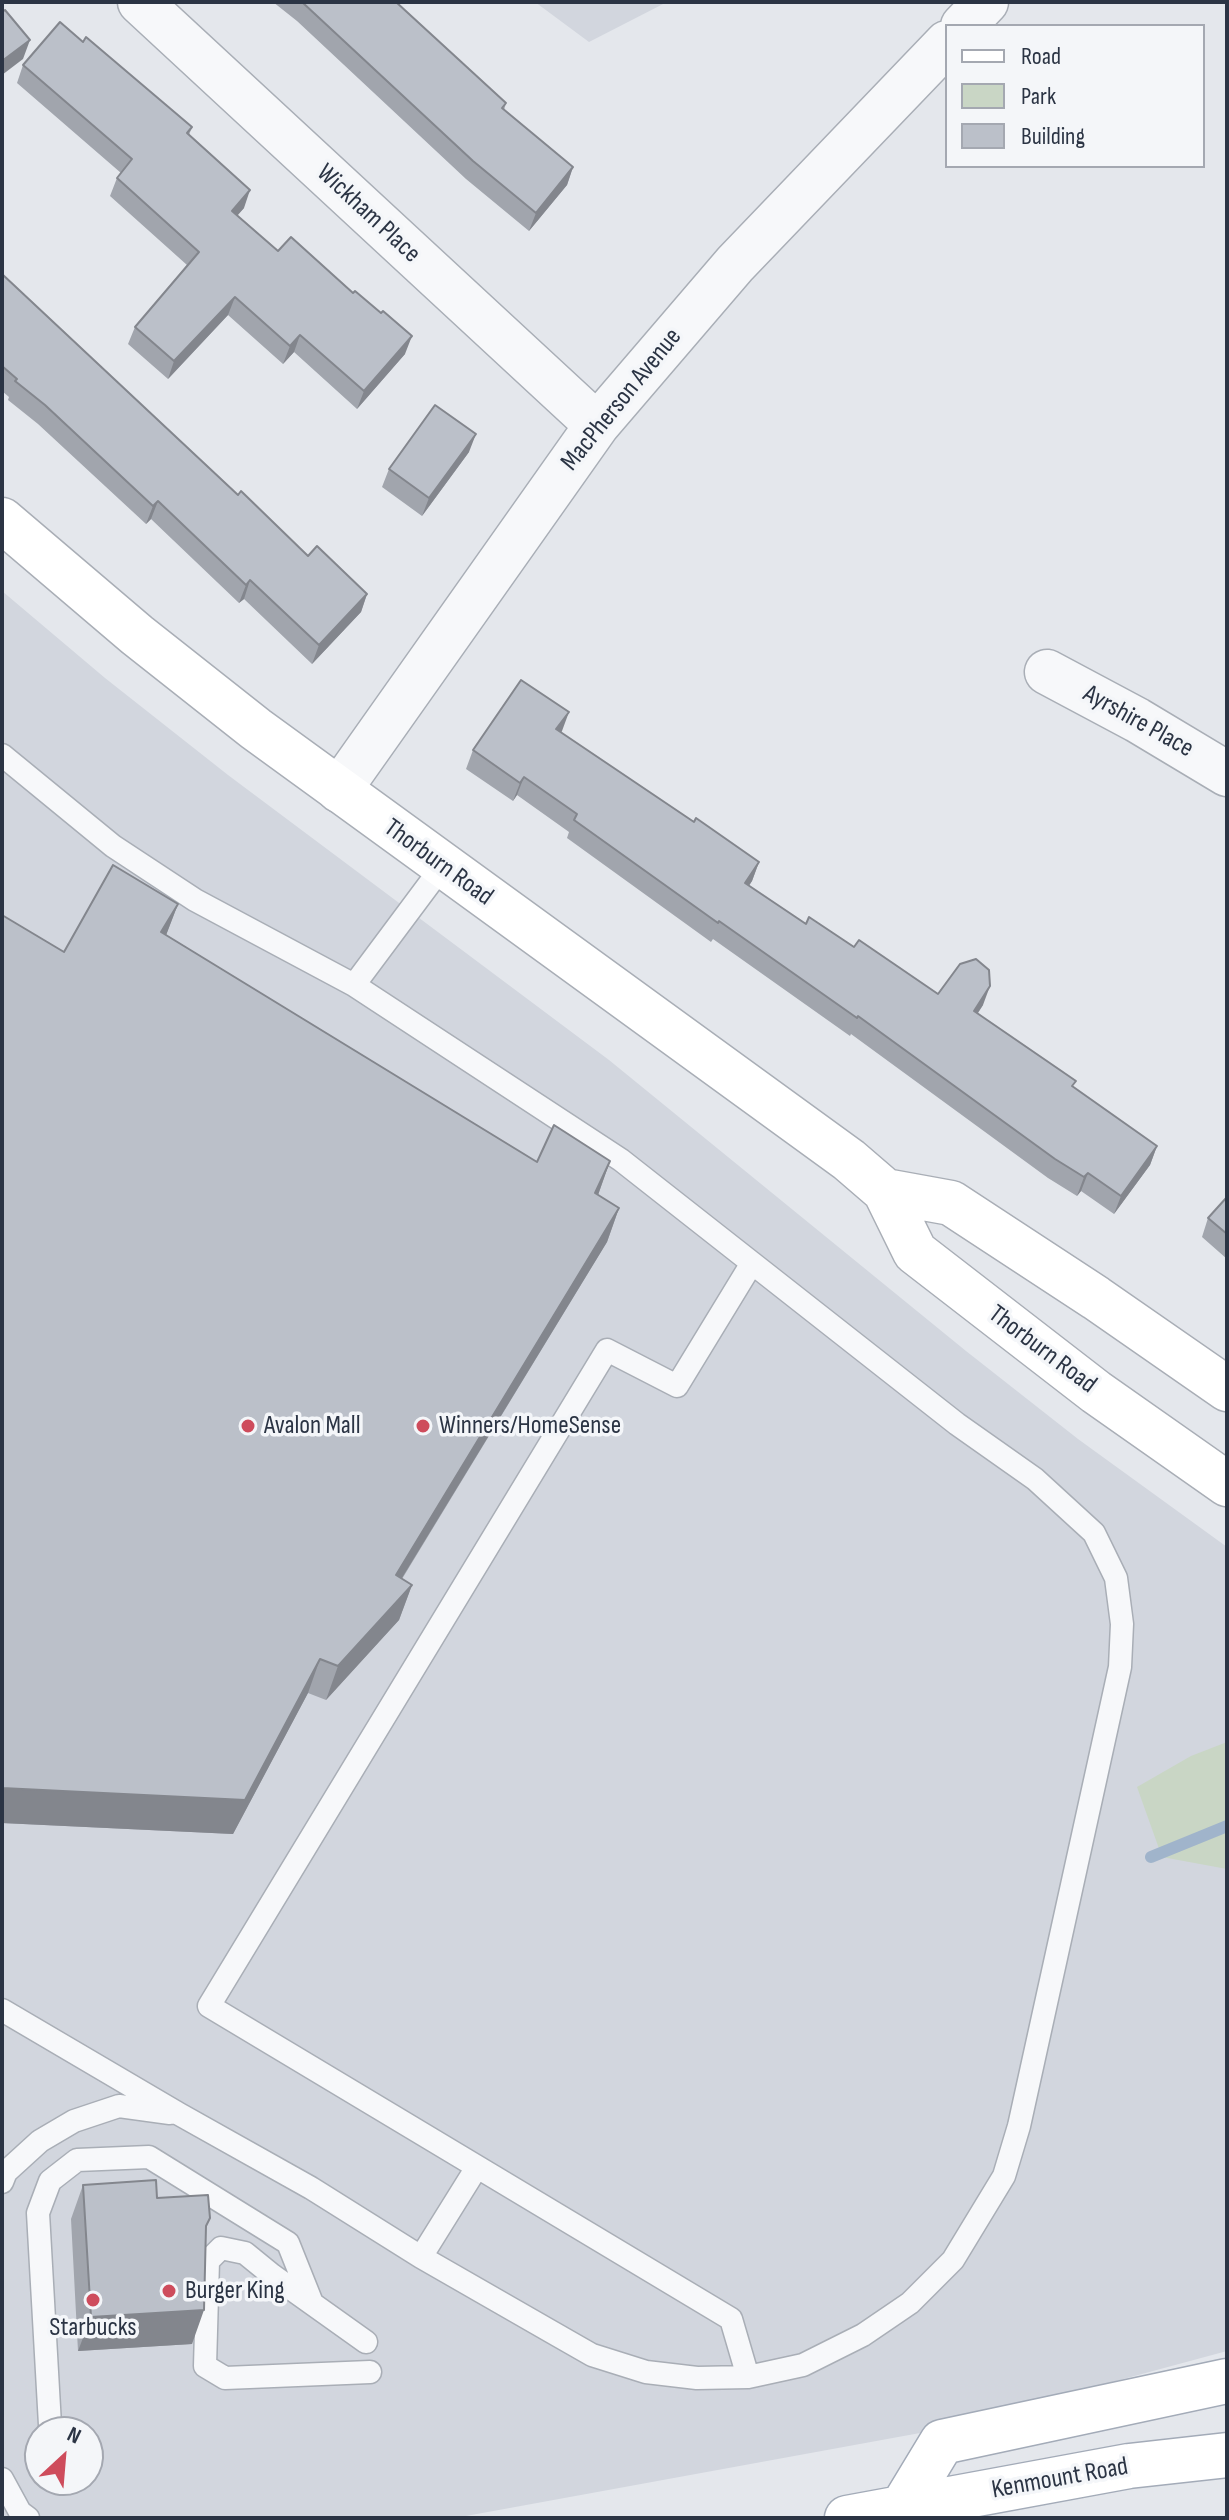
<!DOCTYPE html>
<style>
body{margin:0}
#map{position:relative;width:1229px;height:2520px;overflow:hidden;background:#e4e7ec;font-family:"Sofia Sans Condensed",sans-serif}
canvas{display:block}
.frame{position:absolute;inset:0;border:4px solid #2b3444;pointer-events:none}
.legend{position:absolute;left:945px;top:24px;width:260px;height:144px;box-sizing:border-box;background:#f4f6f9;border:2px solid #a4a8b1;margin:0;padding:10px 14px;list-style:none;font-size:24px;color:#2b3444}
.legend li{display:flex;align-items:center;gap:16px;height:40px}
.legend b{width:40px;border:2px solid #a4a8b1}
.north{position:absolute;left:24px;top:2416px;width:80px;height:80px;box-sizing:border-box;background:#f4f6f9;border:2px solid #a4a8b1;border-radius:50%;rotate:26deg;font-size:22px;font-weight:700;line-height:32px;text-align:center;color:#2b3444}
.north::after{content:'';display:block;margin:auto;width:28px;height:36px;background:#ce4c5c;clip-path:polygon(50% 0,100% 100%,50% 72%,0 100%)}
</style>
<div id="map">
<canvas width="1229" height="2520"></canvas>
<div class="frame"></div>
<ul class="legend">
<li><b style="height:10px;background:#fff"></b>Road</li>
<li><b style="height:22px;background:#c9d6c5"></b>Park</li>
<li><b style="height:22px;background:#bbc0c9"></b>Building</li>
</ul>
<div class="north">N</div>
</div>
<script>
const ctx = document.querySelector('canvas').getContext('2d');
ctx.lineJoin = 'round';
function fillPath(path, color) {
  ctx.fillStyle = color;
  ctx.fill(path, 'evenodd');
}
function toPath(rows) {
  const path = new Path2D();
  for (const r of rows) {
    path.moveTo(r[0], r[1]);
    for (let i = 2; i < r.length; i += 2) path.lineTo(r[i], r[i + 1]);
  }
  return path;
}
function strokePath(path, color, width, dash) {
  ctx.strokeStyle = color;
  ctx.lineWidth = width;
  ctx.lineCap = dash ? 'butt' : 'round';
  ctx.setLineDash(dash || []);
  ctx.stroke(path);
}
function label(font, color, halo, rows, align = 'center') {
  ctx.font = font + ' "Sofia Sans Condensed",sans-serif';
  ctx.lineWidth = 7;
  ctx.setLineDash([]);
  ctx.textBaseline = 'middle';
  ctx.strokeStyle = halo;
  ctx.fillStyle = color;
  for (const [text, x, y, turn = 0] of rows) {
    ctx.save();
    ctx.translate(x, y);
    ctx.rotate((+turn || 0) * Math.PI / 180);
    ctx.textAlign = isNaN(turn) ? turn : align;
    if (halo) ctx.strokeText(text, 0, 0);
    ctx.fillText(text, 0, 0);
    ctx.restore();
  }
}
const built = toPath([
 [535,2,667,2,589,42],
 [2,591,105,678,228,775,609,1060,966,1351,1078,1439,1227,1547,1227,2351,931,2431,455,2518,2,2518],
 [40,2432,88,2432,88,2480,40,2480]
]);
const green = toPath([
 [1227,1742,1227,1869,1162,1857,1137,1787,1191,1756]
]);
const stream = toPath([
 [1151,1857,1227,1826]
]);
const service = toPath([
 [2,755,113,846,195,900,354,985],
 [2,2010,179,2114,311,2188,421,2257,550,2331,592,2355,646,2372,697,2378,748,2377,803,2365,863,2335,910,2303,953,2260,1004,2176,1019,2126,1120,1667,1122,1624,1116,1578,1094,1533,1035,1479,957,1424,621,1160,354,985,442,867],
 [2,2182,6,2172,40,2141,74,2121,119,2106,170,2113],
 [421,2257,477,2167],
 [366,2342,272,2275,245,2253,221,2248,208,2261,205,2366,225,2378,370,2372],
 [748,2377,731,2319,209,2006,607,1350,677,1386,752,1263],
 [50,2425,38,2213,50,2181,77,2160,149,2157,288,2243,312,2303],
 [2,2479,20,2512,28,2518]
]);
const minor = toPath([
 [140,2,597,425],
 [963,26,986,2],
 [1047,672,1137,720,1227,774],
 [339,790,597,425,735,264,947,43]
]);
const secondary = toPath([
 [2,520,137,635,256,729,849,1160,885,1191,915,1252,1096,1392,1227,1484],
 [885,1191,951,1203,1096,1298,1227,1389]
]);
const primary = toPath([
 [902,2508,942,2442,1227,2381],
 [847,2518,1129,2466,1227,2455]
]);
const wall = toPath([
 [273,2,396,2,506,103,504,110,573,167,567,185,529,231,466,179,297,21],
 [83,42,192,127,189,135,244,208,237,216,278,251,405,354,357,409,294,352,283,364,228,315,168,379,128,344,135,327,187,265,110,196,117,178,121,173,17,83,23,65],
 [2,274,238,495,308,556,367,594,361,612,312,664,244,599,239,603,151,519,146,524,38,424,8,400,9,397,2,391],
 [469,452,422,516,382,487,389,469],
 [562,731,560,733,694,822,759,862,752,881,749,886,806,924,854,947,938,994,983,1005,978,1013,1073,1087,1157,1146,1150,1165,1114,1214,1081,1191,1077,1196,1048,1178,851,1034,850,1036,713,939,711,942,567,838,569,832,517,795,513,801,466,769,473,750],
 [178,904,166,935,537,1162,610,1161,598,1195,619,1208,607,1242,402,1579,412,1585,399,1620,326,1700,308,1693,233,1834,2,1823,2,915,64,952],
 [1227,1197,1227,1259,1202,1237,1208,1218],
 [83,2185,157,2198,206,2227,192,2344,78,2351,71,2219]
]);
const shadedWall = toPath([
 [30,40,23,59,2,75,2,61],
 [573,167,567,185,529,231,536,213],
 [250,190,244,208,225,229,232,211],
 [235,297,228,315,168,379,174,361],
 [300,335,294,352,283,364,290,346],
 [412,336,405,354,357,409,364,391],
 [476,434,469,452,422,516,429,498],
 [158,501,151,519,146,524,153,506],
 [250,580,244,599,239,603,246,585],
 [367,594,361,612,312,664,319,645],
 [569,712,562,731,549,748,556,729],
 [524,777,517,795,513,801,520,783],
 [759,862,752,881,738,901,745,883],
 [178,904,165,938,161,932],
 [990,986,983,1005,967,1029,974,1011],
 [1157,1146,1150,1165,1114,1214,1121,1196],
 [610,1161,598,1195,595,1193],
 [1088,1173,1081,1191,1077,1196,1084,1177],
 [619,1208,607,1242,383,1609,396,1575],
 [412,1585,399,1620,326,1700,338,1666],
 [320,1659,308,1693,233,1834,2,1823,2,1788],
 [204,2310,192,2344,78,2351,91,2317]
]);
const building = toPath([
 [302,2,396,2,506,103,502,108,573,167,536,213,473,161,302,2],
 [5,10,30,40,2,61,2,12,5,10],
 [60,22,83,42,86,37,192,127,187,133,250,190,232,211,278,251,291,237,353,293,355,291,381,313,383,311,412,336,364,391,300,335,290,346,235,297,174,361,135,327,199,252,117,178,132,159,23,65,60,22],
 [2,274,238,495,241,491,308,556,317,546,367,594,319,645,250,580,246,585,158,501,153,506,45,405,15,381,17,379,2,366,2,274],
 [435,405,476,434,429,498,389,469,435,405],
 [521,680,569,712,556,729,694,822,696,818,759,862,745,883,806,924,809,917,854,947,859,940,938,994,960,964,976,959,989,970,990,986,974,1011,1076,1081,1072,1086,1157,1146,1121,1196,1088,1173,1084,1177,1055,1159,858,1016,857,1018,719,921,718,923,574,820,577,814,524,777,520,783,473,750,521,680],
 [113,865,178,904,161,932,537,1162,554,1125,610,1161,595,1193,619,1208,396,1575,412,1585,338,1666,320,1659,245,1800,2,1788,2,915,64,952,113,865],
 [1227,1197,1227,1234,1208,1218,1227,1197],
 [156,2180,157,2198,208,2195,210,2218,206,2226,204,2310,91,2317,83,2185,156,2180]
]);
const markers = [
 [248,1426,8,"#ce4c5c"],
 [423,1426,8,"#ce4c5c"],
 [169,2291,8,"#ce4c5c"],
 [93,2300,8,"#ce4c5c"]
];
const streetNames = [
 ["Wickham Place",368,214,43],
 ["MacPherson Avenue",622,400,-51],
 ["Ayrshire Place",1138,722,29],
 ["Thorburn Road",438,863,36],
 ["Thorburn Road",1042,1350,37],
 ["Kenmount Road",1060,2479,-10]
];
const poiNames = [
 ["Avalon Mall",264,1426],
 ["Winners/HomeSense",439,1426],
 ["Burger King",185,2291],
 ["Starbucks",93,2328,"center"]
];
fillPath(built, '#d2d6de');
fillPath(green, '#c9d6c5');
strokePath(stream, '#a0b4cb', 12);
strokePath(service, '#a9aeb6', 25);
strokePath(minor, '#a9aeb6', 47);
strokePath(secondary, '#a9aeb6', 47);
strokePath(primary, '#a3abb8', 47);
strokePath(service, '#f7f8fa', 22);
strokePath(minor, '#f7f8fa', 44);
strokePath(secondary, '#fff', 44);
strokePath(primary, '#fff', 44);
fillPath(wall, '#a1a5ad');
fillPath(shadedWall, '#83868d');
fillPath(building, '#bbc0c9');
strokePath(building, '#83868d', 2);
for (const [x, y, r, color] of markers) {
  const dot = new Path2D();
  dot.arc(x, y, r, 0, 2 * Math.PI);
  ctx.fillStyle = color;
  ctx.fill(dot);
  strokePath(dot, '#f4f6f9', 3);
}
label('26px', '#2b3444', '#f4f6f9', streetNames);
label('26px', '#2b3444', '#f4f6f9', poiNames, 'left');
</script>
